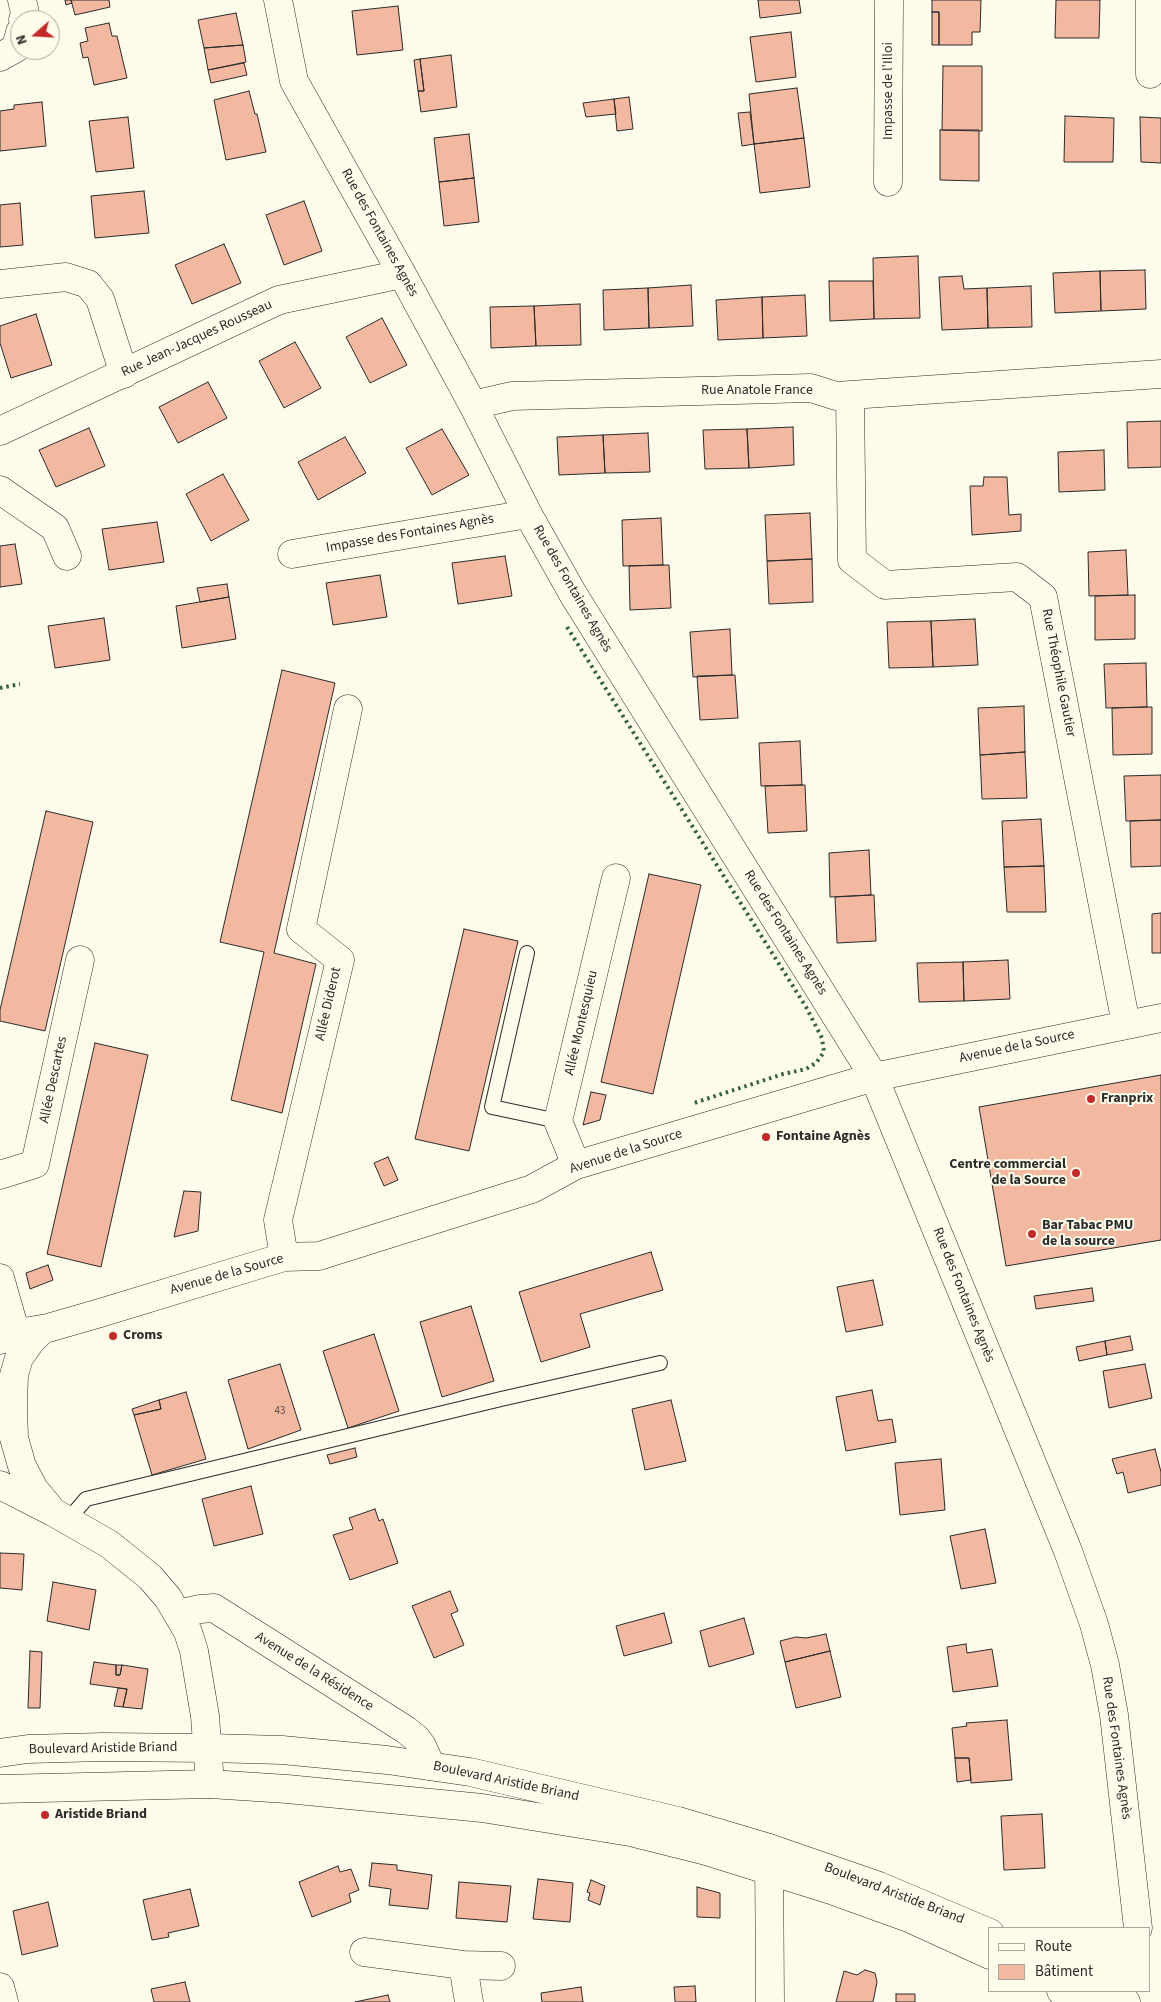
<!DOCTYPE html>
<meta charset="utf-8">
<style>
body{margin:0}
#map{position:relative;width:1161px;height:2002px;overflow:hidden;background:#fdfbea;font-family:"Source Sans 3",sans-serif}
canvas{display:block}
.legend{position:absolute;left:988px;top:1927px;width:162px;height:65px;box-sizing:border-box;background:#fdfbea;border:1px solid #a9a89e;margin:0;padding:6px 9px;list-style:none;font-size:15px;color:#2b2b2b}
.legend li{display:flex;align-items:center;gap:10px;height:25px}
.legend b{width:25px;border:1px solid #a9a89e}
.north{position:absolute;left:10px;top:10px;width:50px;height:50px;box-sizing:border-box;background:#fdfbea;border:1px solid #a9a89e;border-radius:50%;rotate:251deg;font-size:14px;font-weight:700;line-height:20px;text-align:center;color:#2b2b2b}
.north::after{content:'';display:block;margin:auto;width:18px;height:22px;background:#c62828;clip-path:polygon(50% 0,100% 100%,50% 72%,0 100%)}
</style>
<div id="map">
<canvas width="1161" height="2002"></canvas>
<ul class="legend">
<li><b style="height:6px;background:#fdfbea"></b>Route</li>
<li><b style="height:14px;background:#f2b8a0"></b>Bâtiment</li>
</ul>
<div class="north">N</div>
</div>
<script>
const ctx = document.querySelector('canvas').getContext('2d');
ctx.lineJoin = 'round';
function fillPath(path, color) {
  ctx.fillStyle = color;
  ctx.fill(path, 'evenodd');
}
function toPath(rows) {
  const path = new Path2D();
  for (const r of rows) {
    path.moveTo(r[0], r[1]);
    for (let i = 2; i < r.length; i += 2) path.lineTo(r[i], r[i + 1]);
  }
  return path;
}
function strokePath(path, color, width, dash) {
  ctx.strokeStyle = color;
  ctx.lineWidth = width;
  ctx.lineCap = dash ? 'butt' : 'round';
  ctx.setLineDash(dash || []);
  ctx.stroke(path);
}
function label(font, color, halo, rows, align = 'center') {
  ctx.font = font + ' "Source Sans 3",sans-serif';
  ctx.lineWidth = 4;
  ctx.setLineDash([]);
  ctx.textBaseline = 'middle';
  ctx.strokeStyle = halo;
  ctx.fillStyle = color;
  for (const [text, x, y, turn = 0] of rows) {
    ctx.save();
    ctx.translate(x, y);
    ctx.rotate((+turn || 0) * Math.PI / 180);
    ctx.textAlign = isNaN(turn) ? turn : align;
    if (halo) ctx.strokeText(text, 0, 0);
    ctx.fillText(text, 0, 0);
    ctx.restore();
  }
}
const building = toPath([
 [65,0,71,0,72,3,66,5,65,0],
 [71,0,109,0,110,7,75,15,71,0],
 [758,0,799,0,801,13,760,18,758,0],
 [932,0,981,0,980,32,972,32,972,45,939,45,939,12,932,12,932,0],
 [1056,0,1100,0,1099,38,1055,38,1056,0],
 [398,6,403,50,357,55,352,11,398,6],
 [932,12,939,12,939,45,932,45,932,12],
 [236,13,243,45,204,48,198,20,236,13],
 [109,23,112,36,117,36,127,78,94,85,88,57,83,58,80,43,88,41,85,28,109,23],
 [791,32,796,77,756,82,750,37,791,32],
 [243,45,246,62,208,70,204,48,243,45],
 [451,55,457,107,421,112,418,91,424,91,420,59,451,55],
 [420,59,424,91,418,91,414,60,420,59],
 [244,63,247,75,211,83,208,70,244,63],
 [943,66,982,66,982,131,942,130,943,66],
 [797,88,804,138,754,144,749,94,797,88],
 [249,91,255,114,257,114,266,152,226,160,214,100,249,91],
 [629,97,633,129,617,131,614,99,629,97],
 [614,99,616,114,586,117,583,103,614,99],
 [42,102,46,146,0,151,0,111,14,109,14,105,42,102],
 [750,112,754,144,742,146,738,113,750,112],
 [1065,116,1114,118,1113,162,1064,162,1065,116],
 [128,117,134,168,96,172,89,121,128,117],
 [1140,117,1161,118,1161,163,1141,162,1140,117],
 [940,130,979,130,979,181,940,180,940,130],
 [469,134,474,178,439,182,434,138,469,134],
 [804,138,810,187,760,193,754,144,804,138],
 [474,178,479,222,444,226,439,182,474,178],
 [144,191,149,233,95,238,91,196,144,191],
 [304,201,322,251,284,265,266,215,304,201],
 [20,203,23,245,0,247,0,205,20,203],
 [224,244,241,283,192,304,175,265,224,244],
 [918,256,920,318,874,319,873,258,918,256],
 [1145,270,1146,309,1101,311,1100,271,1145,270],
 [1100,271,1101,311,1055,313,1053,273,1100,271],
 [962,276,964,289,987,288,988,328,942,330,939,277,962,276],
 [829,281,873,281,874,319,830,321,829,281],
 [691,285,693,326,649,328,648,288,691,285],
 [1031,286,1032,327,988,328,987,288,1031,286],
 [648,288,649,328,604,330,603,290,648,288],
 [805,295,807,336,763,338,762,297,805,295],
 [762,297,763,338,718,340,716,300,762,297],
 [580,304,581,345,536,346,534,306,580,304],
 [534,306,536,346,491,348,490,307,534,306],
 [36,314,52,365,11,378,0,343,0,326,36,314],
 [382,318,407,365,370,383,346,337,382,318],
 [295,342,321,388,284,408,259,361,295,342],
 [208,382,227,418,178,443,159,407,208,382],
 [1161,421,1161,467,1128,468,1127,422,1161,421],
 [793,427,794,465,749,468,747,429,793,427],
 [89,428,105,466,56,487,39,450,89,428],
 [442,429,469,475,432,495,406,448,442,429],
 [747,429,749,468,705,469,703,430,747,429],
 [648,433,650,472,605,473,603,435,648,433],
 [603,435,605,473,559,475,557,437,603,435],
 [345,437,366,473,318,500,298,462,345,437],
 [1104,450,1105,490,1059,492,1058,452,1104,450],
 [223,474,249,520,211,541,186,494,223,474],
 [984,477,1007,477,1009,515,1021,514,1021,531,972,535,970,486,983,486,984,477],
 [810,513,812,559,767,561,765,515,810,513],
 [661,518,663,565,623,566,622,520,661,518],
 [157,522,164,562,109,570,102,529,157,522],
 [15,544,22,584,0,587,0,546,15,544],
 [1126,550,1128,595,1089,596,1088,552,1126,550],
 [505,556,512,596,458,604,452,563,505,556],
 [812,559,813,602,769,604,767,561,812,559],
 [663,565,669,565,671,608,630,610,629,566,663,565],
 [380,575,387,617,333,625,326,583,380,575],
 [227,584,229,597,200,602,197,588,227,584],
 [1135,595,1135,639,1095,640,1095,596,1135,595],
 [229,597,236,639,182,648,176,606,229,597],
 [104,618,110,660,55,668,48,626,104,618],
 [975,619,978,665,933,667,931,621,975,619],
 [931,621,933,667,889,668,887,622,931,621],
 [730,629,732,675,693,677,690,632,730,629],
 [1146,663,1147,707,1106,708,1104,664,1146,663],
 [282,670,335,683,274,953,316,964,282,1113,231,1100,264,952,220,942,282,670],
 [732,675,735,675,738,718,700,720,697,676,732,675],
 [1024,706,1025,752,980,755,978,708,1024,706],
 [1147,707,1152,707,1152,754,1113,755,1112,708,1147,707],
 [800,741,802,785,761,786,759,743,800,741],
 [1025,752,1027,798,982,799,980,755,1025,752],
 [1161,775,1161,820,1126,821,1124,776,1161,775],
 [802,785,805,785,807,831,768,833,765,786,802,785],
 [46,811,93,822,45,1031,0,1021,0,1010,46,811],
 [1041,819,1044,866,1004,867,1002,821,1041,819],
 [1161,820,1161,866,1131,867,1130,821,1161,820],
 [869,850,871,895,830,897,829,853,869,850],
 [1044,866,1046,912,1007,912,1004,867,1044,866],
 [649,874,701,885,653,1094,601,1082,649,874],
 [871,895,874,895,876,941,837,943,835,897,871,895],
 [1161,913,1161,953,1152,953,1152,914,1161,913],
 [464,929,518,941,469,1151,415,1139,464,929],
 [1008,960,1010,999,964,1001,963,962,1008,960],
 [963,962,964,1001,919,1002,917,963,963,962],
 [95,1043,148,1055,101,1267,47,1254,95,1043],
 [1161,1075,1161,1240,1006,1266,979,1107,1161,1075],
 [591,1092,606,1095,600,1120,583,1125,591,1092],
 [388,1157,398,1180,384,1186,374,1163,388,1157],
 [184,1191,201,1192,198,1231,174,1237,184,1191],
 [651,1252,663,1290,580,1314,590,1347,541,1362,519,1292,651,1252],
 [48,1265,53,1280,30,1289,26,1273,48,1265],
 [873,1280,883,1325,846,1332,837,1287,873,1280],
 [1092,1288,1094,1301,1036,1309,1034,1296,1092,1288],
 [471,1306,494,1381,442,1397,420,1322,471,1306],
 [374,1334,399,1411,348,1428,323,1351,374,1334],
 [1130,1336,1133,1350,1107,1355,1105,1341,1130,1336],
 [1105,1341,1107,1355,1079,1361,1076,1347,1105,1341],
 [280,1364,301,1430,248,1449,228,1380,280,1364],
 [1145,1364,1152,1398,1109,1408,1103,1371,1145,1364],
 [872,1390,878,1421,892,1419,896,1442,846,1451,836,1397,872,1390],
 [186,1392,206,1459,152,1475,134,1415,161,1409,159,1400,186,1392],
 [159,1400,161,1409,134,1415,132,1409,159,1400],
 [671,1400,686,1461,645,1470,632,1409,671,1400],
 [355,1448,357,1457,330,1464,327,1455,355,1448],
 [1155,1449,1161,1472,1161,1485,1128,1493,1123,1472,1117,1474,1112,1459,1155,1449],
 [941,1459,945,1510,900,1515,895,1463,941,1459],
 [251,1486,263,1534,214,1546,202,1499,251,1486],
 [375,1509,379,1521,383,1519,398,1563,350,1580,333,1535,353,1529,349,1518,375,1509],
 [985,1529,996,1583,961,1589,950,1536,985,1529],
 [0,1553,24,1554,22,1590,0,1588,0,1553],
 [53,1582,96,1590,89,1630,47,1621,53,1582],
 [450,1591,458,1611,451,1614,464,1645,434,1658,412,1606,450,1591],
 [664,1613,672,1643,624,1656,616,1626,664,1613],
 [744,1618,754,1654,709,1667,700,1631,744,1618],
 [826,1634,830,1651,785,1662,780,1641,796,1637,806,1638,826,1634],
 [966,1644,967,1653,992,1649,998,1686,953,1692,947,1647,966,1644],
 [30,1651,42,1652,40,1708,28,1708,30,1651],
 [830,1651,841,1697,796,1708,785,1662,830,1651],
 [94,1662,116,1665,116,1675,120,1675,122,1665,148,1669,142,1709,123,1707,127,1689,90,1684,94,1662],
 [116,1665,122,1665,120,1675,116,1675,116,1665],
 [118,1688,127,1689,123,1707,114,1706,118,1688],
 [1007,1720,1012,1780,971,1783,969,1758,955,1758,952,1728,967,1726,966,1723,1007,1720],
 [955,1758,969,1758,971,1780,957,1782,955,1758],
 [1042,1814,1045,1868,1004,1870,1001,1816,1042,1814],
 [372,1863,397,1865,397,1870,432,1875,428,1909,389,1905,391,1889,369,1886,372,1863],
 [338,1866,340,1872,351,1869,359,1890,349,1894,351,1902,312,1917,299,1882,338,1866],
 [538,1879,573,1883,570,1922,533,1919,538,1879],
 [591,1880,605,1886,600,1905,588,1900,590,1893,587,1892,591,1880],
 [459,1882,511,1886,507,1922,456,1918,459,1882],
 [697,1887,720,1893,720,1918,697,1917,697,1887],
 [190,1889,199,1926,168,1933,169,1937,152,1940,143,1900,190,1889],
 [48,1902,58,1946,22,1955,13,1911,48,1902],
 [865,1970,875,1973,877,1982,873,2002,836,2002,844,1971,857,1975,865,1970],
 [185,1982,190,2002,154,2002,151,1989,185,1982],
 [695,1986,696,2002,675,2002,674,1987,695,1986],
 [581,1987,583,2002,542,2002,541,1993,581,1987],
 [896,1994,915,1994,915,2002,896,2002,896,1994],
 [388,1995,390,2002,355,2002,388,1995]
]);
const service = toPath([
 [527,953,492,1107,558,1121],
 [68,1520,86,1499,501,1399,660,1363]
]);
const minor = toPath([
 [22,0,25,13,23,20],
 [278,0,294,81,402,274,473,405,528,514,573,594,874,1077,1068,1551,1094,1624,1105,1665,1114,1715,1138,1928],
 [0,57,16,48,20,32],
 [1150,74,1150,0],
 [888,182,889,0],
 [0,284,66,277,88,284,100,299,124,374],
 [850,396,852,560,885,585,1017,577,1043,597,1126,1024],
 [473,405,512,396,811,388,836,396,1161,374],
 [0,431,279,300,402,274],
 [0,490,55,528,67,556],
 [292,554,528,514],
 [576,1165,558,1121,616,878],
 [0,1175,35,1164,80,960],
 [284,1257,278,1220,340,960,301,929,348,709],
 [0,1278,21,1351],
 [0,1340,18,1333,48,1328,100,1313,284,1257,319,1256,532,1189,576,1165,874,1077,1161,1018],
 [13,1406,14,1438,22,1466,34,1489,49,1507],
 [5,1421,13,1406,14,1375,19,1358,31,1341,43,1329],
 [0,1485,53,1512,109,1544,150,1577,168,1598,188,1632,194,1651,205,1716,210,1784],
 [180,1616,187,1612,200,1609,214,1608,406,1730,416,1738,422,1746,431,1766],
 [769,1848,770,2002],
 [364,1952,463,1965,501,1966],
 [463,1965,469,2002],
 [0,1987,4,2002]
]);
const secondary = toPath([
 [0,1753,28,1749,103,1747,209,1748,282,1750,387,1760,470,1772,678,1821,769,1848,879,1886,990,1933],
 [0,1789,210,1784,287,1789,482,1808,630,1832,706,1851,834,1891,909,1918,990,1955],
 [1061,1991,1083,2002],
 [1105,1991,1126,2002]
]);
const hedge = toPath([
 [567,627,806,1007,822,1038,824,1052,816,1063,806,1069,783,1074,691,1104],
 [0,688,20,684]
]);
const markers = [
 [1091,1099,5,"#c62828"],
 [766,1137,5,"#c62828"],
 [1076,1173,5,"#c62828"],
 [1032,1234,5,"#c62828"],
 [113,1336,5,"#c62828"],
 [45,1815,5,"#c62828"]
];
const numberNames = [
 ["43",280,1412]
];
const streetNames = [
 ["Impasse de l'Illoi",889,91,-90],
 ["Rue des Fontaines Agnès",379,233,61],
 ["Rue Jean-Jacques Rousseau",197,339,-25],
 ["Rue Anatole France",757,391],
 ["Impasse des Fontaines Agnès",410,534,-10],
 ["Rue des Fontaines Agnès",572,589,60],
 ["Rue Théophile Gautier",1058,673,79],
 ["Rue des Fontaines Agnès",785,933,58],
 ["Allée Diderot",329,1004,-77],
 ["Allée Montesquieu",582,1023,-77],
 ["Avenue de la Source",1017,1047,-12],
 ["Allée Descartes",54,1080,-78],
 ["Avenue de la Source",626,1152,-18],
 ["Avenue de la Source",227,1275,-16],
 ["Rue des Fontaines Agnès",963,1295,68],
 ["Avenue de la Résidence",314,1672,32],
 ["Rue des Fontaines Agnès",1116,1748,82],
 ["Boulevard Aristide Briand",103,1749,-1],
 ["Boulevard Aristide Briand",506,1782,12],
 ["Boulevard Aristide Briand",894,1894,21]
];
const poiNames = [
 ["Franprix",1101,1099],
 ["Fontaine Agnès",776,1137],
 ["Centre commercial",1066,1165,"right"],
 ["de la Source",1066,1181,"right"],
 ["Bar Tabac PMU",1042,1226],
 ["de la source",1042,1242],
 ["Croms",123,1336],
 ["Aristide Briand",55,1815]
];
fillPath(building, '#f2b8a0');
strokePath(building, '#2b2b2b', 1);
strokePath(service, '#2b2b2b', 16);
strokePath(minor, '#2b2b2b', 29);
strokePath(secondary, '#2b2b2b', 29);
strokePath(service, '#fdfbea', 14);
strokePath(minor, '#fdfbea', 28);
strokePath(secondary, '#fdfbea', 28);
strokePath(hedge, '#34623c', 4, [2.5, 4]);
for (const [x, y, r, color] of markers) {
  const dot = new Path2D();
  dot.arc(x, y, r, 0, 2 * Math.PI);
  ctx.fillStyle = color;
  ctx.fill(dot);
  strokePath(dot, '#fdfbea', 2);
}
label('11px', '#5d4e48', null, numberNames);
label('14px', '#2b2b2b', '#fdfbea', streetNames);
label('bold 14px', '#2b2b2b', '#fdfbea', poiNames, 'left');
</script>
